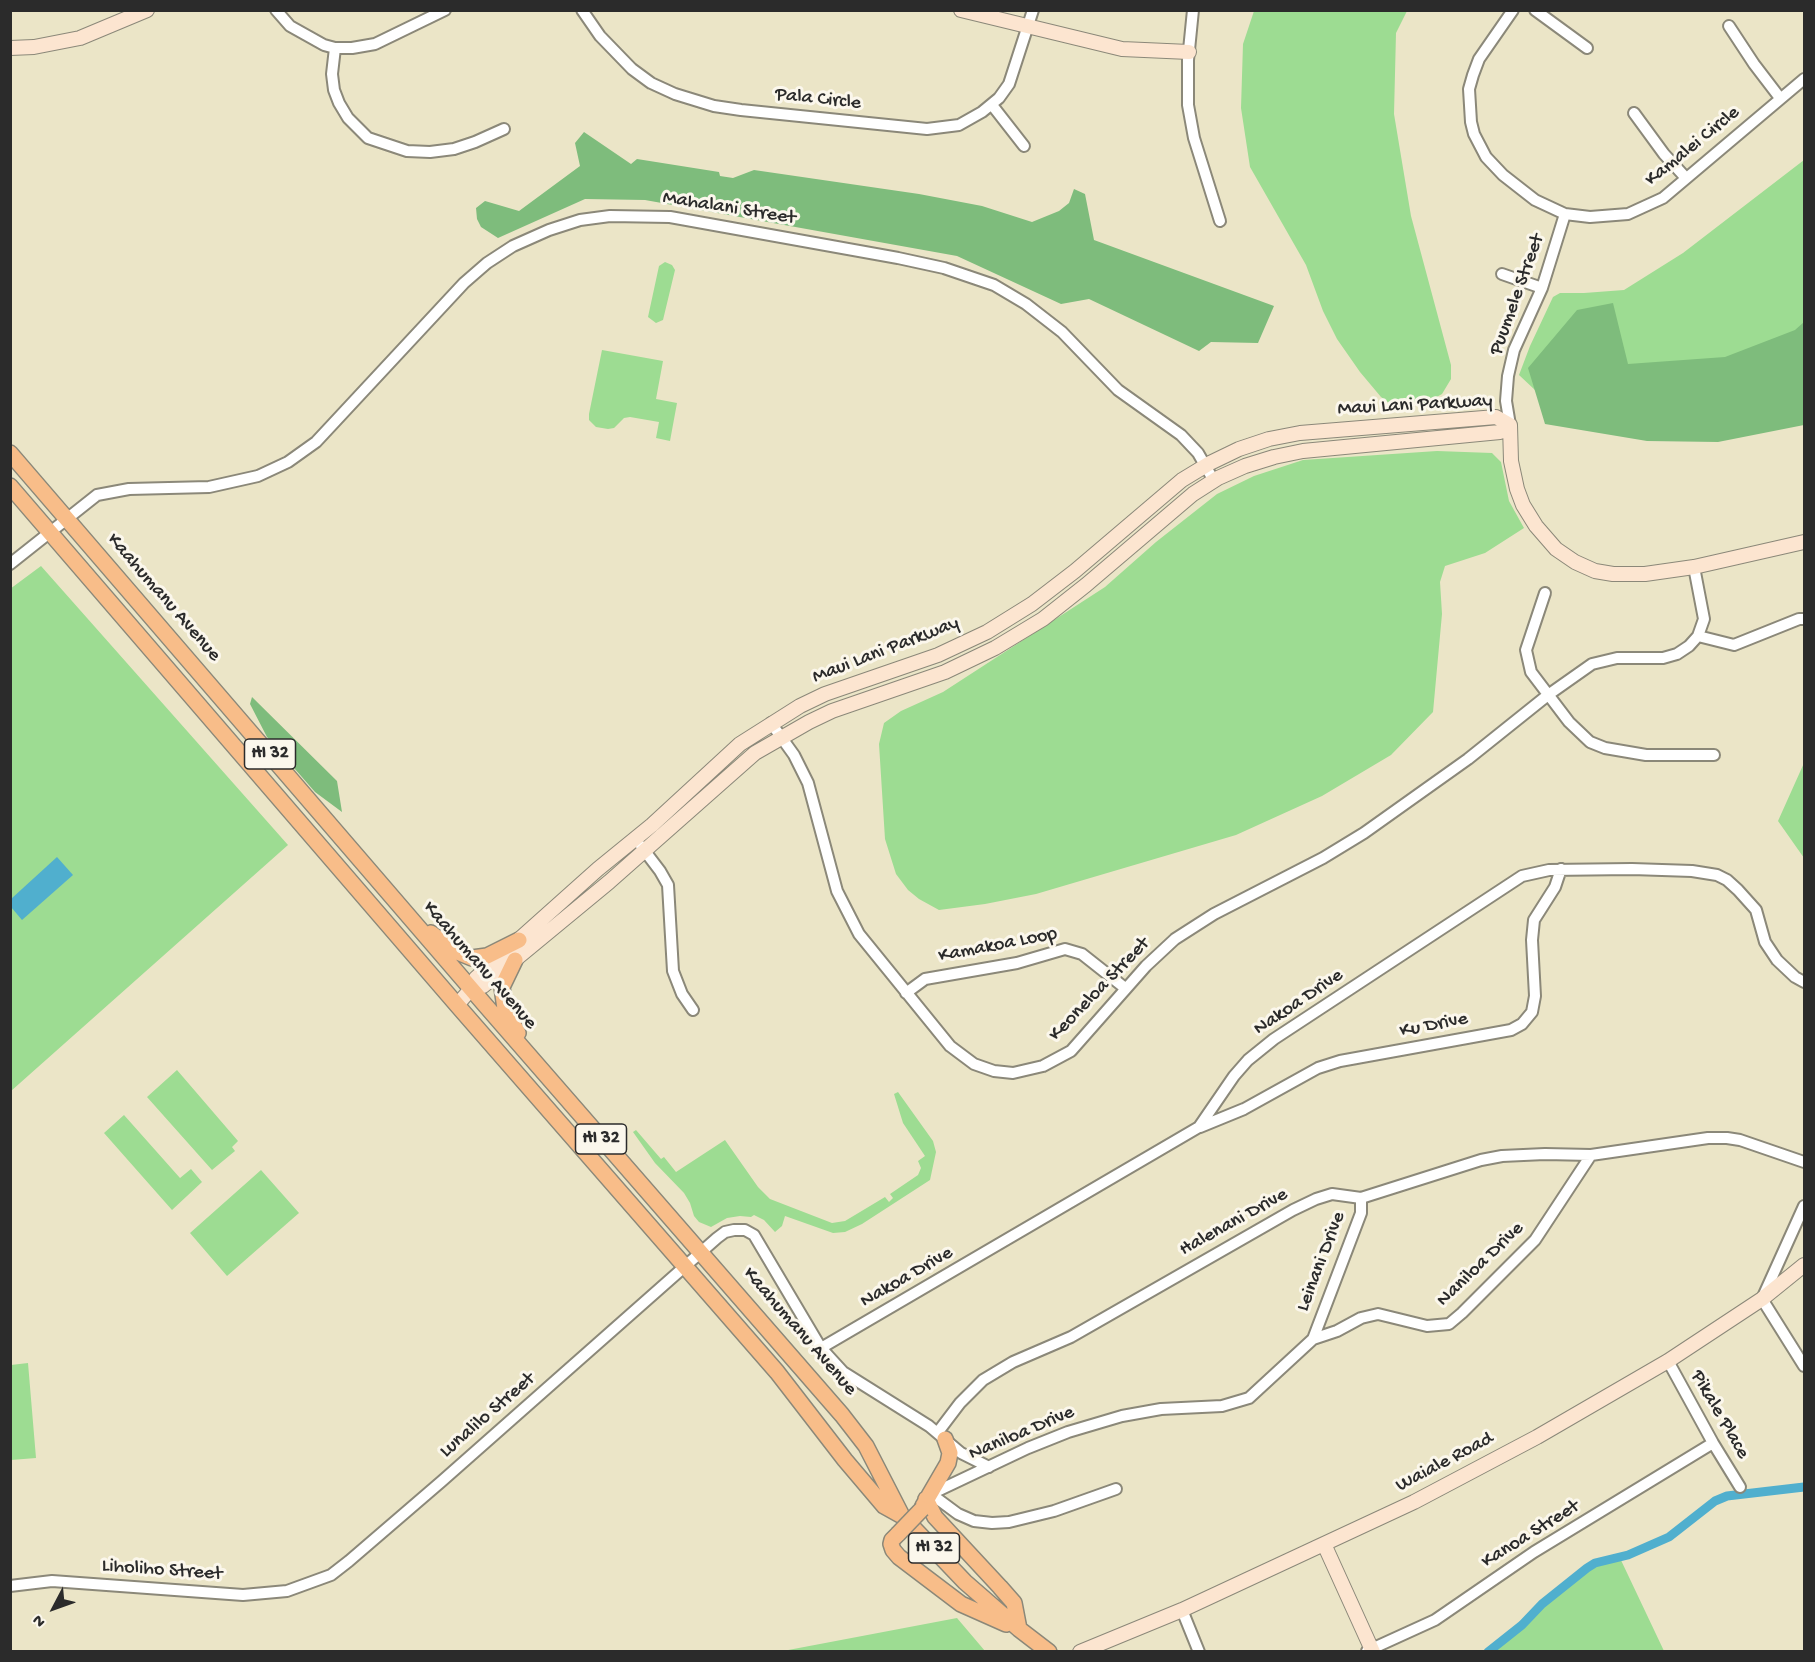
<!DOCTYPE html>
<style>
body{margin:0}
#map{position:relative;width:1815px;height:1662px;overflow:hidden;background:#ebe5c7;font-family:"Gochi Hand",sans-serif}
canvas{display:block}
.frame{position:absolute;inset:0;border:12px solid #2b2b2b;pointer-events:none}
.north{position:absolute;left:24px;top:1578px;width:60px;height:60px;-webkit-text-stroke:4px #fbf7ec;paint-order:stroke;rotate:229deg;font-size:16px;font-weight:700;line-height:24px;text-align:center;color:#2b2b2b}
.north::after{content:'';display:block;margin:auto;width:21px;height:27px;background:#2b2b2b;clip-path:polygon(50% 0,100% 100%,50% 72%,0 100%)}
</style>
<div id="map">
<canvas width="1815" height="1662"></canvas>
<div class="frame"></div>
<div class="north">N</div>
</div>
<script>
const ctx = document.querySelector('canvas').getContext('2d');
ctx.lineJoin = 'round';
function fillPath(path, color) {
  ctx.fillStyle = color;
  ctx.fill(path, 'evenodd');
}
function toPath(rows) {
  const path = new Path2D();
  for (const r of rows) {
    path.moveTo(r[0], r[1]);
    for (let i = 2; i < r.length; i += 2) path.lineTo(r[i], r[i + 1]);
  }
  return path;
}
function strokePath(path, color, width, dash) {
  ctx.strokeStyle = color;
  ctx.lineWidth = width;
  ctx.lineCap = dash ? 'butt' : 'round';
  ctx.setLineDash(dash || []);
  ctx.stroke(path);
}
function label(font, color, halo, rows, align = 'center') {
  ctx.font = font + ' "Gochi Hand",sans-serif';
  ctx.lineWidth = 6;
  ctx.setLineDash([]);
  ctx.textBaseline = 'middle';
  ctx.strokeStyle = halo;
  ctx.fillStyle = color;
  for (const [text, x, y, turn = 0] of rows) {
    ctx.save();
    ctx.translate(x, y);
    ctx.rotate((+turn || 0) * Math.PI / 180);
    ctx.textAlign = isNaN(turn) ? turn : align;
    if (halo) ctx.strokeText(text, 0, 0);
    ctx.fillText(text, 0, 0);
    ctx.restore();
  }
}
const green = toPath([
 [1254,11,1407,11,1396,33,1394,114,1411,216,1451,365,1451,379,1442,394,1426,403,1393,406,1381,397,1360,372,1337,339,1323,311,1306,265,1250,167,1241,108,1243,44],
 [1804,160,1804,342,1801,346,1535,390,1519,375,1530,346,1553,297,1560,293,1584,293,1624,290,1683,253],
 [665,262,672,265,675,270,663,320,656,323,648,317,659,266],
 [602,350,663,361,656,399,677,403,670,441,656,438,659,422,630,417,624,418,614,428,608,429,596,427,589,420,589,414],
 [1437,451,1492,453,1501,462,1509,501,1524,528,1485,553,1445,566,1440,582,1442,614,1433,712,1391,755,1322,796,1236,835,1036,894,985,904,939,910,919,899,908,890,896,874,885,839,879,744,884,723,901,711,943,692,1105,587,1156,542,1217,494,1254,476,1303,460],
 [41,566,288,845,11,1091,10,589],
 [1804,763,1804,858,1778,821],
 [177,1070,238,1141,232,1147,235,1151,212,1170,147,1097],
 [898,1092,933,1141,936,1152,930,1180,862,1224,845,1232,833,1233,785,1216,782,1226,775,1232,764,1220,754,1215,751,1217,740,1216,727,1218,711,1227,699,1222,694,1216,690,1203,684,1193,655,1163,633,1132,636,1130,661,1159,664,1157,676,1172,725,1140,758,1187,770,1199,832,1223,845,1221,885,1197,889,1202,893,1198,890,1194,918,1175,921,1168,918,1161,925,1156,903,1123,894,1094],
 [124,1115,180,1178,191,1169,202,1182,172,1210,104,1133],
 [261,1170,299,1213,227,1276,190,1233],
 [28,1363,36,1458,11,1460,11,1365],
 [1619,1556,1664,1651,1492,1651,1588,1567],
 [957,1618,985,1651,783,1651]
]);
const forest = toPath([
 [584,132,631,164,637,159,719,172,720,176,733,178,754,170,919,194,982,206,1032,222,1059,211,1069,203,1074,189,1085,194,1094,240,1274,306,1258,343,1211,342,1199,351,1089,299,1061,304,957,256,645,200,585,199,498,238,481,227,477,219,476,208,485,201,519,211,580,166,575,143],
 [1613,303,1628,364,1725,357,1795,330,1804,322,1804,425,1718,442,1647,441,1545,424,1528,368,1577,310],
 [252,697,337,781,342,812,315,792,267,737,250,704]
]);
const water = toPath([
 [57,857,73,875,22,920,11,907,11,899]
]);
const canal = toPath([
 [1488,1652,1522,1625,1542,1604,1587,1568,1595,1563,1628,1555,1669,1537,1715,1501,1727,1496,1804,1487]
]);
const street = toPath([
 [276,10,290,26,324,45,335,48,352,48,375,44,445,10],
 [582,10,600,36,632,69,651,83,675,94,714,106,741,110,927,129,959,125,982,112,999,98,1009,84,1033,10],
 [1193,10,1188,60,1188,105,1194,138,1220,221],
 [1513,10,1479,59,1473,75,1469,89,1471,122,1474,134,1486,157,1503,175,1535,200,1565,214,1590,217,1628,214,1663,198,1804,79],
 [1535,10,1587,48],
 [1729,26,1754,64,1780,98],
 [335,48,332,74,334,90,339,103,348,118,368,138,407,151,430,152,454,149,475,142,504,129],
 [992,105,1024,146],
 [1634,113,1664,154,1686,178],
 [1502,274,1542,288],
 [1510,425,1506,401,1508,376,1514,350,1542,288,1565,214],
 [10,564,97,495,129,489,209,487,258,476,288,462,316,442,464,283,487,263,513,246,549,230,580,220,610,216,670,217,898,258,944,268,994,285,1026,304,1062,332,1118,390,1181,435,1198,453,1214,481],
 [1545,593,1526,650,1531,672,1569,722,1590,742,1605,748,1646,755,1714,755],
 [1698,636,1734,645,1799,619,1804,619],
 [771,723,794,755,808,783,837,891,859,934,950,1046,974,1064,994,1071,1013,1073,1043,1066,1071,1051,1146,966,1175,939,1214,914,1323,858,1364,833,1468,759,1548,695,1592,664,1617,658,1663,658,1677,654,1689,646,1698,636,1704,619,1694,567],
 [641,846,660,871,668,885,673,971,682,994,693,1010],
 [906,993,925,979,1017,963,1065,949,1082,954,1125,988],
 [1200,1127,1244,1109,1318,1068,1340,1061,1511,1030,1522,1024,1532,1012,1535,996,1532,940,1534,920,1555,887,1561,869],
 [1804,1206,1762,1299,1804,1366],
 [1313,1339,1361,1213,1361,1198],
 [821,1348,1199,1127,1234,1076,1248,1060,1274,1039,1522,876,1549,870,1632,869,1692,871,1717,875,1727,880,1738,890,1756,910,1765,942,1777,960,1795,977,1804,982],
 [1668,1361,1713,1443,1740,1487],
 [938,1432,960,1403,983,1380,1013,1362,1071,1337,1293,1210,1316,1199,1332,1194,1361,1198,1481,1160,1502,1156,1545,1154,1591,1155],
 [1116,1489,1054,1511,1009,1522,992,1523,974,1521,958,1514,931,1494,1028,1448,1068,1432,1122,1416,1161,1409,1222,1406,1249,1398,1313,1339,1337,1331,1361,1318,1378,1314,1427,1326,1449,1324,1462,1313,1535,1240,1591,1155,1708,1138,1727,1138,1740,1140,1804,1162],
 [10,1586,52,1581,243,1595,287,1591,331,1575,349,1561,442,1481,717,1238,725,1232,734,1230,745,1230,754,1235,821,1348,843,1372,929,1426,961,1453,989,1467],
 [1182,1610,1199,1652],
 [1367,1651,1435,1620,1534,1552,1713,1443]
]);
const secondary = toPath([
 [961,10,1122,49,1189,52],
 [10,48,34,47,80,38,147,10],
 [1510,425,1511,461,1517,489,1523,505,1536,526,1556,549,1575,562,1595,571,1613,574,1645,574,1694,567,1804,542],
 [471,989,483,986,609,882,755,753,809,722,832,711,945,672,995,648,1043,619,1086,585,1193,494,1218,478,1245,466,1274,457,1303,451,1500,432,1510,425],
 [457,1005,471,989,476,978,598,869,652,825,740,744,800,706,825,694,938,655,987,632,1032,604,1075,571,1182,480,1210,463,1239,449,1269,439,1300,433,1496,417,1510,425],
 [1324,1544,1373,1652],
 [1080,1652,1182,1610,1414,1502,1537,1437,1668,1361,1762,1299,1804,1265]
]);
const primary = toPath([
 [10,453,486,1006,842,1415,866,1446,902,1516],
 [10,486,457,1005,777,1372,845,1460,884,1506,902,1516,965,1582,1019,1629,1049,1652],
 [431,933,455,951,472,958,487,956,519,940],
 [515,960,502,987,505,1009,518,1033],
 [926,1499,935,1517,1000,1587,1014,1603,1019,1629],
 [923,1506,948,1463,950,1453,945,1439],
 [898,1534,892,1540,891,1544,893,1550,899,1557,961,1604,1006,1624]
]);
const primaryBridge = toPath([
 [898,1534,922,1509]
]);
const shields = [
 [270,754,51],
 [601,1139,51],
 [934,1548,51]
];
const shieldNames = [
 ["HI 32",270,754],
 ["HI 32",601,1139],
 ["HI 32",934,1548]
];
const streetNames = [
 ["Pala Circle",818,100,6],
 ["Kamalei Circle",1693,147,-39],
 ["Mahalani Street",729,209,9],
 ["Puumele Street",1518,295,-70],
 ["Maui Lani Parkway",1415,406,-3],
 ["Kaahumanu Avenue",163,598,49],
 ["Maui Lani Parkway",886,651,-21],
 ["Kamakoa Loop",998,946,-11],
 ["Kaahumanu Avenue",479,966,49],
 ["Keoneloa Street",1100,990,-46],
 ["Nakoa Drive",1299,1003,-34],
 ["Ku Drive",1434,1026,-11],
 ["Halenani Drive",1234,1223,-29],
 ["Leinani Drive",1322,1262,-69],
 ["Naniloa Drive",1481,1265,-44],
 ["Nakoa Drive",907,1278,-30],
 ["Kaahumanu Avenue",799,1332,49],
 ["Pikale Place",1719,1415,60],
 ["Lunalilo Street",488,1416,-41],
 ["Naniloa Drive",1022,1434,-23],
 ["Waiale Road",1445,1463,-28],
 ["Kanoa Street",1531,1535,-32],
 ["Liholiho Street",162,1571,4]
];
fillPath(green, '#9ddc92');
fillPath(forest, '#7ebc7c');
fillPath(water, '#50afce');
strokePath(canal, '#50afce', 9);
strokePath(street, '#8b8879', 14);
strokePath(secondary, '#8b8879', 16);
strokePath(primary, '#8b8879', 18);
strokePath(street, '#fff', 10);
strokePath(secondary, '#fce5d0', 14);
strokePath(primary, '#f8bd89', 15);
strokePath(primaryBridge, '#8b8879', 18, []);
strokePath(primaryBridge, '#f8bd89', 15);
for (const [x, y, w] of shields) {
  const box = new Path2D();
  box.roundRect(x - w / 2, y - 15, w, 30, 4.5);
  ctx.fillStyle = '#fbf7ec';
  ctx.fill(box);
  strokePath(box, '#2b2b2b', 1.5);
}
label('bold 18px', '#2b2b2b', null, shieldNames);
label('20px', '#2b2b2b', '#fbf7ec', streetNames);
</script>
